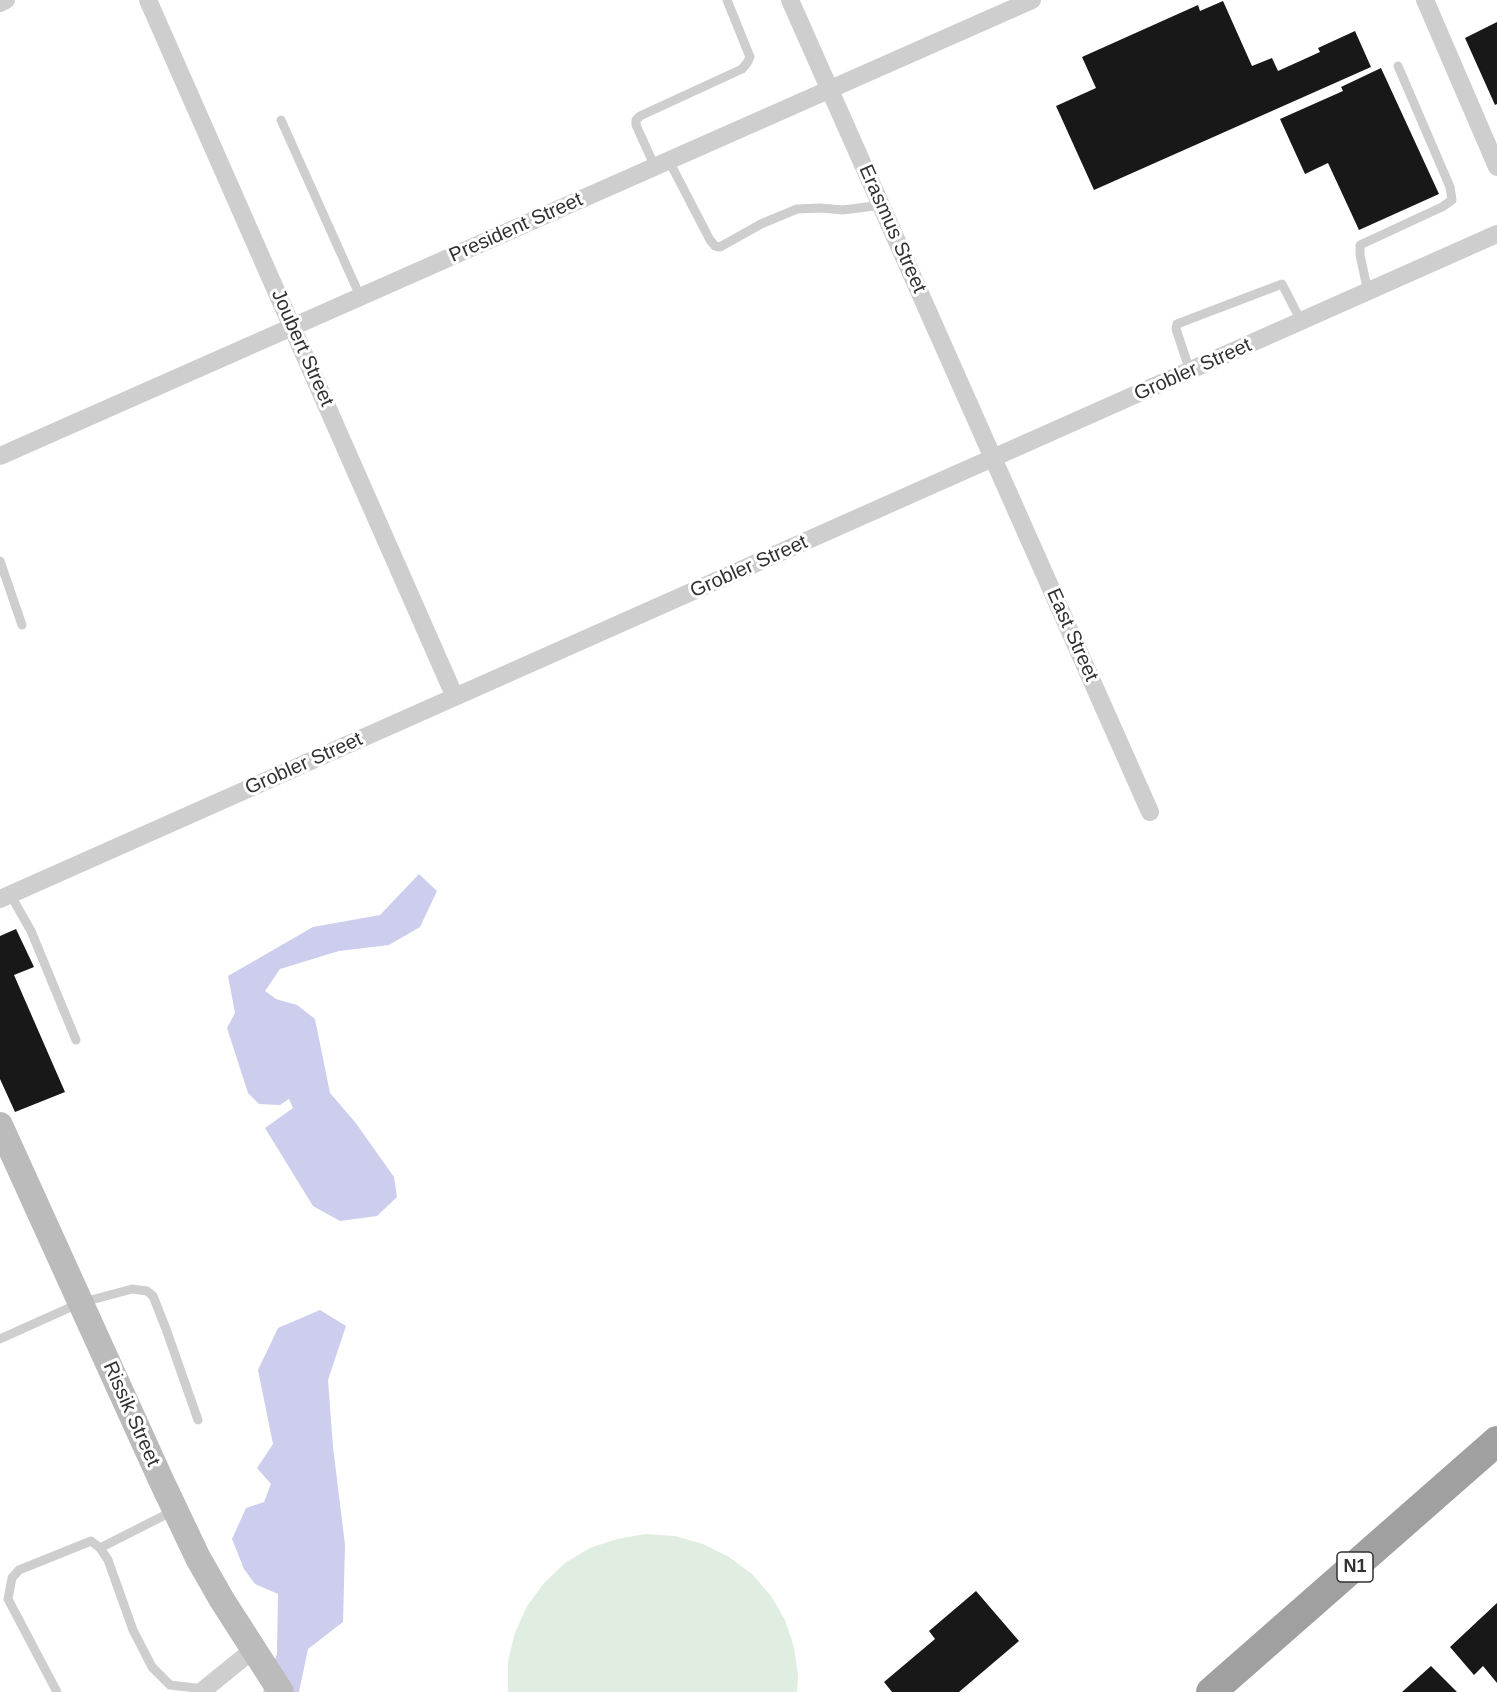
<!DOCTYPE html>
<style>
body{margin:0}
canvas{display:block;background:#fff}
</style>
<canvas width="1497" height="1692"></canvas>
<script>
const ctx = document.querySelector('canvas').getContext('2d');
ctx.lineJoin = 'round';
function fillPath(path, color) {
  ctx.fillStyle = color;
  ctx.fill(path, 'evenodd');
}
function toPath(rows) {
  const path = new Path2D();
  for (const r of rows) {
    path.moveTo(r[0], r[1]);
    for (let i = 2; i < r.length; i += 2) path.lineTo(r[i], r[i + 1]);
  }
  return path;
}
function strokePath(path, color, width, dash) {
  ctx.strokeStyle = color;
  ctx.lineWidth = width;
  ctx.lineCap = dash ? 'butt' : 'round';
  ctx.setLineDash(dash || []);
  ctx.stroke(path);
}
function label(font, color, halo, rows, align = 'center') {
  ctx.font = font + ' Helvetica,sans-serif';
  ctx.lineWidth = 6;
  ctx.setLineDash([]);
  ctx.textBaseline = 'middle';
  ctx.strokeStyle = halo;
  ctx.fillStyle = color;
  for (const [text, x, y, turn = 0] of rows) {
    ctx.save();
    ctx.translate(x, y);
    ctx.rotate((+turn || 0) * Math.PI / 180);
    ctx.textAlign = isNaN(turn) ? turn : align;
    if (halo) ctx.strokeText(text, 0, 0);
    ctx.fillText(text, 0, 0);
    ctx.restore();
  }
}
const green = toPath([
 [646,1534,675,1536,703,1544,729,1557,752,1574,771,1596,785,1620,794,1647,798,1675,797,1692,508,1692,508,1661,515,1633,527,1606,544,1583,565,1563,590,1548,617,1539]
]);
const water = toPath([
 [419,874,437,891,420,927,389,945,339,951,280,969,265,991,276,999,297,1005,315,1019,330,1093,355,1122,394,1177,397,1197,377,1216,340,1221,313,1206,265,1128,293,1108,289,1099,280,1105,259,1104,248,1093,227,1028,235,1013,228,976,313,927,380,915],
 [320,1310,346,1326,328,1380,333,1447,345,1545,343,1622,308,1649,299,1692,263,1692,277,1654,278,1594,255,1584,244,1569,232,1539,246,1508,264,1502,271,1484,257,1468,273,1444,258,1370,278,1328]
]);
const building = toPath([
 [1223,1,1252,66,1272,58,1278,71,1320,52,1318,48,1355,31,1371,67,1094,190,1056,106,1096,88,1082,57,1198,5,1200,11],
 [1497,22,1497,104,1495,105,1465,38],
 [1381,68,1439,194,1359,230,1328,163,1305,174,1280,119,1343,91,1341,87],
 [16,929,34,967,14,975,65,1092,15,1112,0,1079,0,936],
 [976,1591,1019,1641,959,1692,892,1692,884,1682,935,1639,929,1631],
 [1497,1603,1497,1683,1483,1666,1474,1675,1450,1647],
 [1431,1666,1457,1692,1402,1692]
]);
const service = toPath([
 [281,120,360,296],
 [669,161,710,240,715,246,720,247,761,224,797,209,821,208,843,210,882,205],
 [655,167,636,125,636,120,640,116,742,69,747,63,750,57,727,0],
 [1368,292,1360,255,1360,245,1442,207,1452,200,1450,187,1398,66],
 [1190,371,1176,329,1177,324,1282,284,1301,321],
 [0,561,22,625],
 [10,894,31,931,76,1040],
 [0,1339,80,1303,132,1289,147,1291,153,1296,166,1329,198,1420],
 [100,1548,173,1511],
 [57,1692,8,1599,12,1578,19,1570,91,1541,100,1548,108,1560,133,1630,152,1667,170,1685,204,1689]
]);
const minor = toPath([
 [148,0,455,697],
 [790,0,1150,812],
 [1425,0,1497,167],
 [0,3,6,0],
 [0,456,1032,0],
 [0,899,1497,234],
 [201,1692,254,1649]
]);
const secondary = toPath([
 [0,1125,161,1480,198,1558,222,1600,281,1692]
]);
const trunk = toPath([
 [1211,1692,1497,1441]
]);
const shields = [
 [1355,1567,36]
];
const shieldNames = [
 ["N1",1355,1567]
];
const streetNames = [
 ["President Street",516,228,-24],
 ["Erasmus Street",892,229,66],
 ["Joubert Street",302,348,66],
 ["Grobler Street",1193,370,-24],
 ["Grobler Street",749,567,-24],
 ["East Street",1072,635,66],
 ["Grobler Street",304,764,-24],
 ["Rissik Street",131,1414,66]
];
fillPath(green, '#e0ede1');
fillPath(water, '#cdcded');
fillPath(building, '#181818');
strokePath(service, '#cecece', 9);
strokePath(minor, '#cecece', 18);
strokePath(secondary, '#bbb', 26);
strokePath(trunk, '#a0a0a0', 30);
for (const [x, y, w] of shields) {
  const box = new Path2D();
  box.roundRect(x - w / 2, y - 15, w, 30, 4.5);
  ctx.fillStyle = '#fff';
  ctx.fill(box);
  strokePath(box, '#313131', 1.5);
}
label('bold 18px', '#313131', null, shieldNames);
label('20px', '#313131', '#fff', streetNames);
</script>
